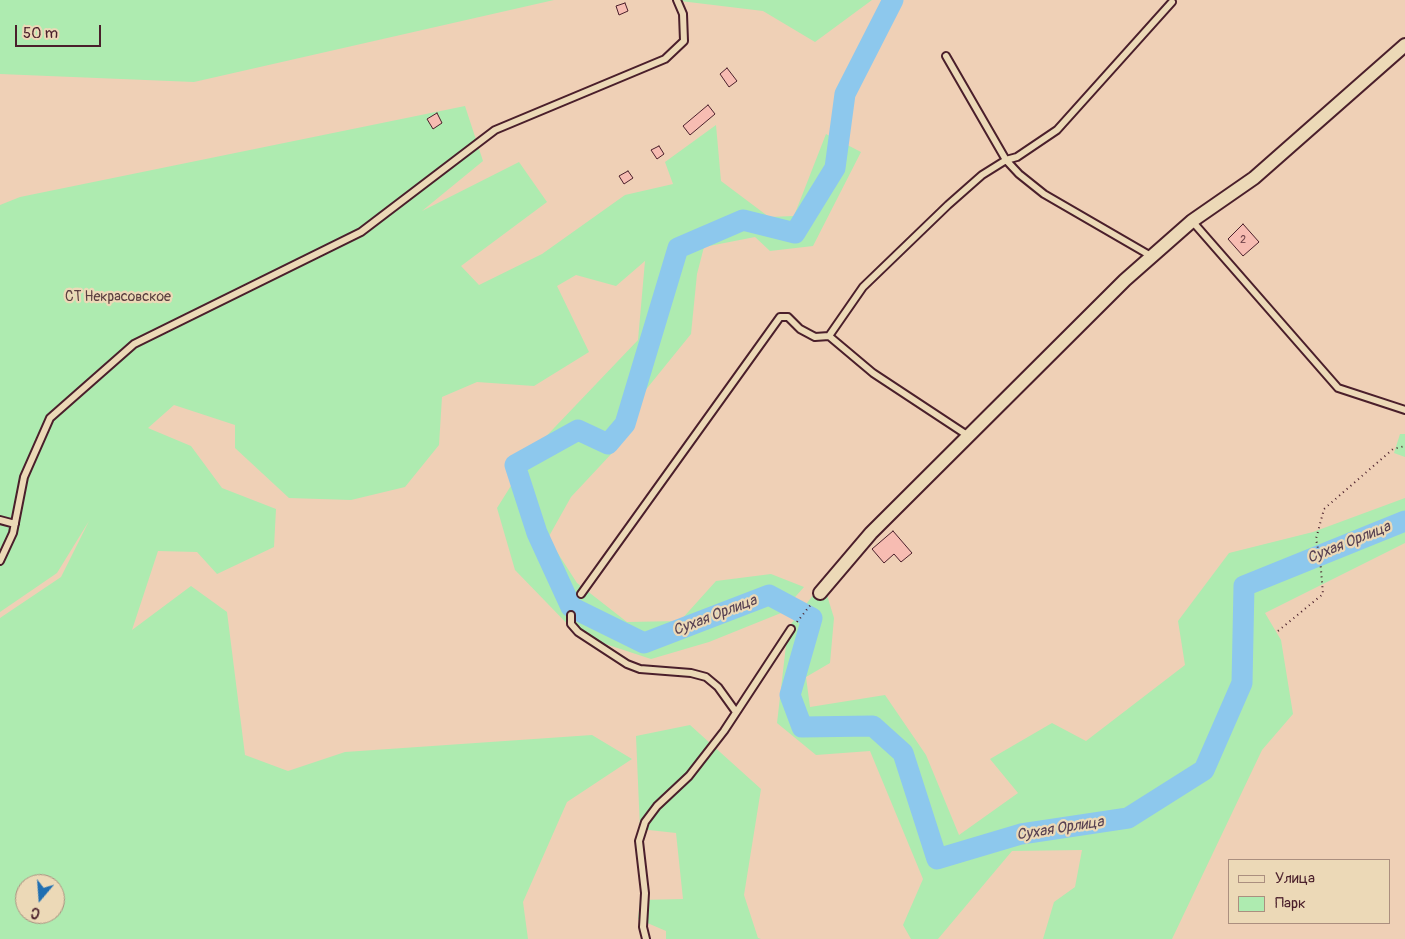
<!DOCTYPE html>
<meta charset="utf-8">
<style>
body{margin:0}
#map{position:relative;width:1405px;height:939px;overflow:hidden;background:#efd0b6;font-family:Pangolin,sans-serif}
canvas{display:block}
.legend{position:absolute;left:1228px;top:859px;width:162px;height:65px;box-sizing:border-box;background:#ecd9b7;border:1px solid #ab8f7f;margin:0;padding:6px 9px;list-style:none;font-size:15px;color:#4a1f2b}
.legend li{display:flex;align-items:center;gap:10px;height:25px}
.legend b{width:25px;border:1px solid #ab8f7f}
.north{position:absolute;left:15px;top:874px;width:50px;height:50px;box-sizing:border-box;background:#ecd9b7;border:1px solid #ab8f7f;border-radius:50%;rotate:198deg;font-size:14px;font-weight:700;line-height:20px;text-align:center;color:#4a1f2b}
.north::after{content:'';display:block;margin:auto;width:18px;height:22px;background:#1f6fb2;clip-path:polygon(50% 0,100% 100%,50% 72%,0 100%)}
.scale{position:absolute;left:15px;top:25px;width:86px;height:22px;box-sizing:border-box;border:2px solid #4a1f2b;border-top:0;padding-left:6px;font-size:15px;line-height:18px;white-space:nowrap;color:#4a1f2b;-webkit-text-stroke:4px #ecd9b7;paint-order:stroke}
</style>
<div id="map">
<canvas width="1405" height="939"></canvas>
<ul class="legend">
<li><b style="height:6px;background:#ecd9b7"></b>Улица</li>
<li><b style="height:14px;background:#aeebb0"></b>Парк</li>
</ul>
<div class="north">С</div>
<div class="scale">50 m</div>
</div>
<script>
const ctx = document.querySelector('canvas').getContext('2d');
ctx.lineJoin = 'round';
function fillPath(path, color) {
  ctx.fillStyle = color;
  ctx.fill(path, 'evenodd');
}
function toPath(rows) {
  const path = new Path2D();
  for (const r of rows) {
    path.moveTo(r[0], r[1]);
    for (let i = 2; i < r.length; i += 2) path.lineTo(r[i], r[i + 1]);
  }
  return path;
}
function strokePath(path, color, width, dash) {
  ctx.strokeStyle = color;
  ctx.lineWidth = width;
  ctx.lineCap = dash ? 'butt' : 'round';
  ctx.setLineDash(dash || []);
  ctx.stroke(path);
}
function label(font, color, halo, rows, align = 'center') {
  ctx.font = font + ' Pangolin,sans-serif';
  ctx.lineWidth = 4.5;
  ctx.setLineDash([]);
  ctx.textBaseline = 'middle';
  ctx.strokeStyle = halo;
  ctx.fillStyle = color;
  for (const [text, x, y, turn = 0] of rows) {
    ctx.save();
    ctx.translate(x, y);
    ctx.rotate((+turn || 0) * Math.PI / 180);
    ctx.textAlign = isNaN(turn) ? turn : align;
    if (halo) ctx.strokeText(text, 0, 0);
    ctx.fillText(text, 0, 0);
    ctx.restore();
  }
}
const green = toPath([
 [0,0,554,0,194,82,0,74],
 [672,0,872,0,815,42,763,11],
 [465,106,483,161,422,211,519,162,547,202,461,266,479,285,542,254,625,195,673,184,665,162,716,125,721,181,769,217,794,216,826,134,861,152,813,246,770,251,755,237,704,247,697,274,691,334,631,408,614,451,571,497,548,538,577,583,627,622,680,621,716,581,771,574,804,587,781,613,709,642,651,659,578,635,515,570,497,508,534,449,638,340,645,261,616,286,576,275,557,286,589,352,534,386,477,382,442,397,439,445,405,487,351,500,289,498,235,448,235,425,174,405,148,428,191,446,222,488,276,509,274,547,217,574,197,552,158,551,132,630,191,586,227,612,245,755,288,771,345,752,592,735,632,759,567,802,523,902,528,939,0,939,0,618,61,577,89,521,57,573,0,612,0,205,20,197],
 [25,884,55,884,55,914,25,914],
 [1400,434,1405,434,1405,457,1394,453],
 [1405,498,1405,543,1265,613,1281,640,1293,714,1262,750,1172,939,1043,939,1054,902,1075,887,1082,850,1012,851,938,939,911,939,903,925,923,879,870,751,816,755,777,723,788,628,823,582,834,618,830,663,806,677,810,707,885,695,926,755,959,835,1018,793,990,759,1052,723,1086,741,1185,665,1178,621,1229,553,1313,532],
 [690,725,761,789,744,895,758,938,761,939,666,939,666,931,638,919,640,900,683,899,676,833,640,829,636,736]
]);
const river = toPath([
 [893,0,845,94,835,168,795,233,743,220,678,248,625,424,608,444,578,430,515,465,537,533,571,607,644,643,769,595,812,618,790,695,802,727,873,726,903,753,937,859,1021,834,1128,818,1204,770,1242,683,1244,586,1405,521]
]);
const building = toPath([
 [625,3,628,11,619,15,616,6,625,3],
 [727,68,737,81,729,87,720,74,727,68],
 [708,105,715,114,690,135,683,126,708,105],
 [437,113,442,123,433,129,427,119,437,113],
 [659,146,664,154,657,159,651,150,659,146],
 [628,171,633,178,624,184,619,176,628,171],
 [1243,224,1259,242,1243,256,1228,239,1243,224],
 [893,531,912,553,901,562,894,554,884,563,872,549,893,531]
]);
const path = toPath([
 [797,622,812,603],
 [1278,631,1323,594,1320,558,1316,539,1324,509,1393,449,1405,446]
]);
const service = toPath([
 [946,56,1006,160,1019,174,1044,194,1151,256],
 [1192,221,1338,388,1405,410],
 [829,336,873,373,967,435],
 [0,520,15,524],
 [0,561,13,533,24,477,50,418,134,344,361,232,495,130,665,59,684,41,683,14,677,0],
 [581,594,780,317,788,317,800,329,815,337,829,336,863,287,948,205,982,175,1006,160,1017,157,1057,130,1172,2],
 [571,615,571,624,578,632,627,664,640,669,691,673,706,677,718,687,736,712],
 [646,939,643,927,645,893,639,841,645,822,657,806,689,776,724,731,791,629]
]);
const minor = toPath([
 [820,593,871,533,1125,280,1192,221,1254,178,1405,45]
]);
const numberNames = [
 ["2",1243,240]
];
const parkNames = [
 ["СТ Некрасовское",118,297]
];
const waterNames = [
 ["Сухая Орлица",1349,543,-22],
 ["Сухая Орлица",715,616,-21],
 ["Сухая Орлица",1060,829,-9]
];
fillPath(green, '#aeebb0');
strokePath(river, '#8dc8ed', 21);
fillPath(building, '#f7bcb2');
strokePath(building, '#4a1f2b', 1);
strokePath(service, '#4a1f2b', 10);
strokePath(minor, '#4a1f2b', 16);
strokePath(path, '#4a1f2b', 2, [1, 4]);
strokePath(service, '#ecd9b7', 6);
strokePath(minor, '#ecd9b7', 12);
label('11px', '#75464d', null, numberNames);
label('14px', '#593e3f', '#ecd9b7', parkNames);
label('italic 15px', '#574152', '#ecd9b7', waterNames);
</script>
